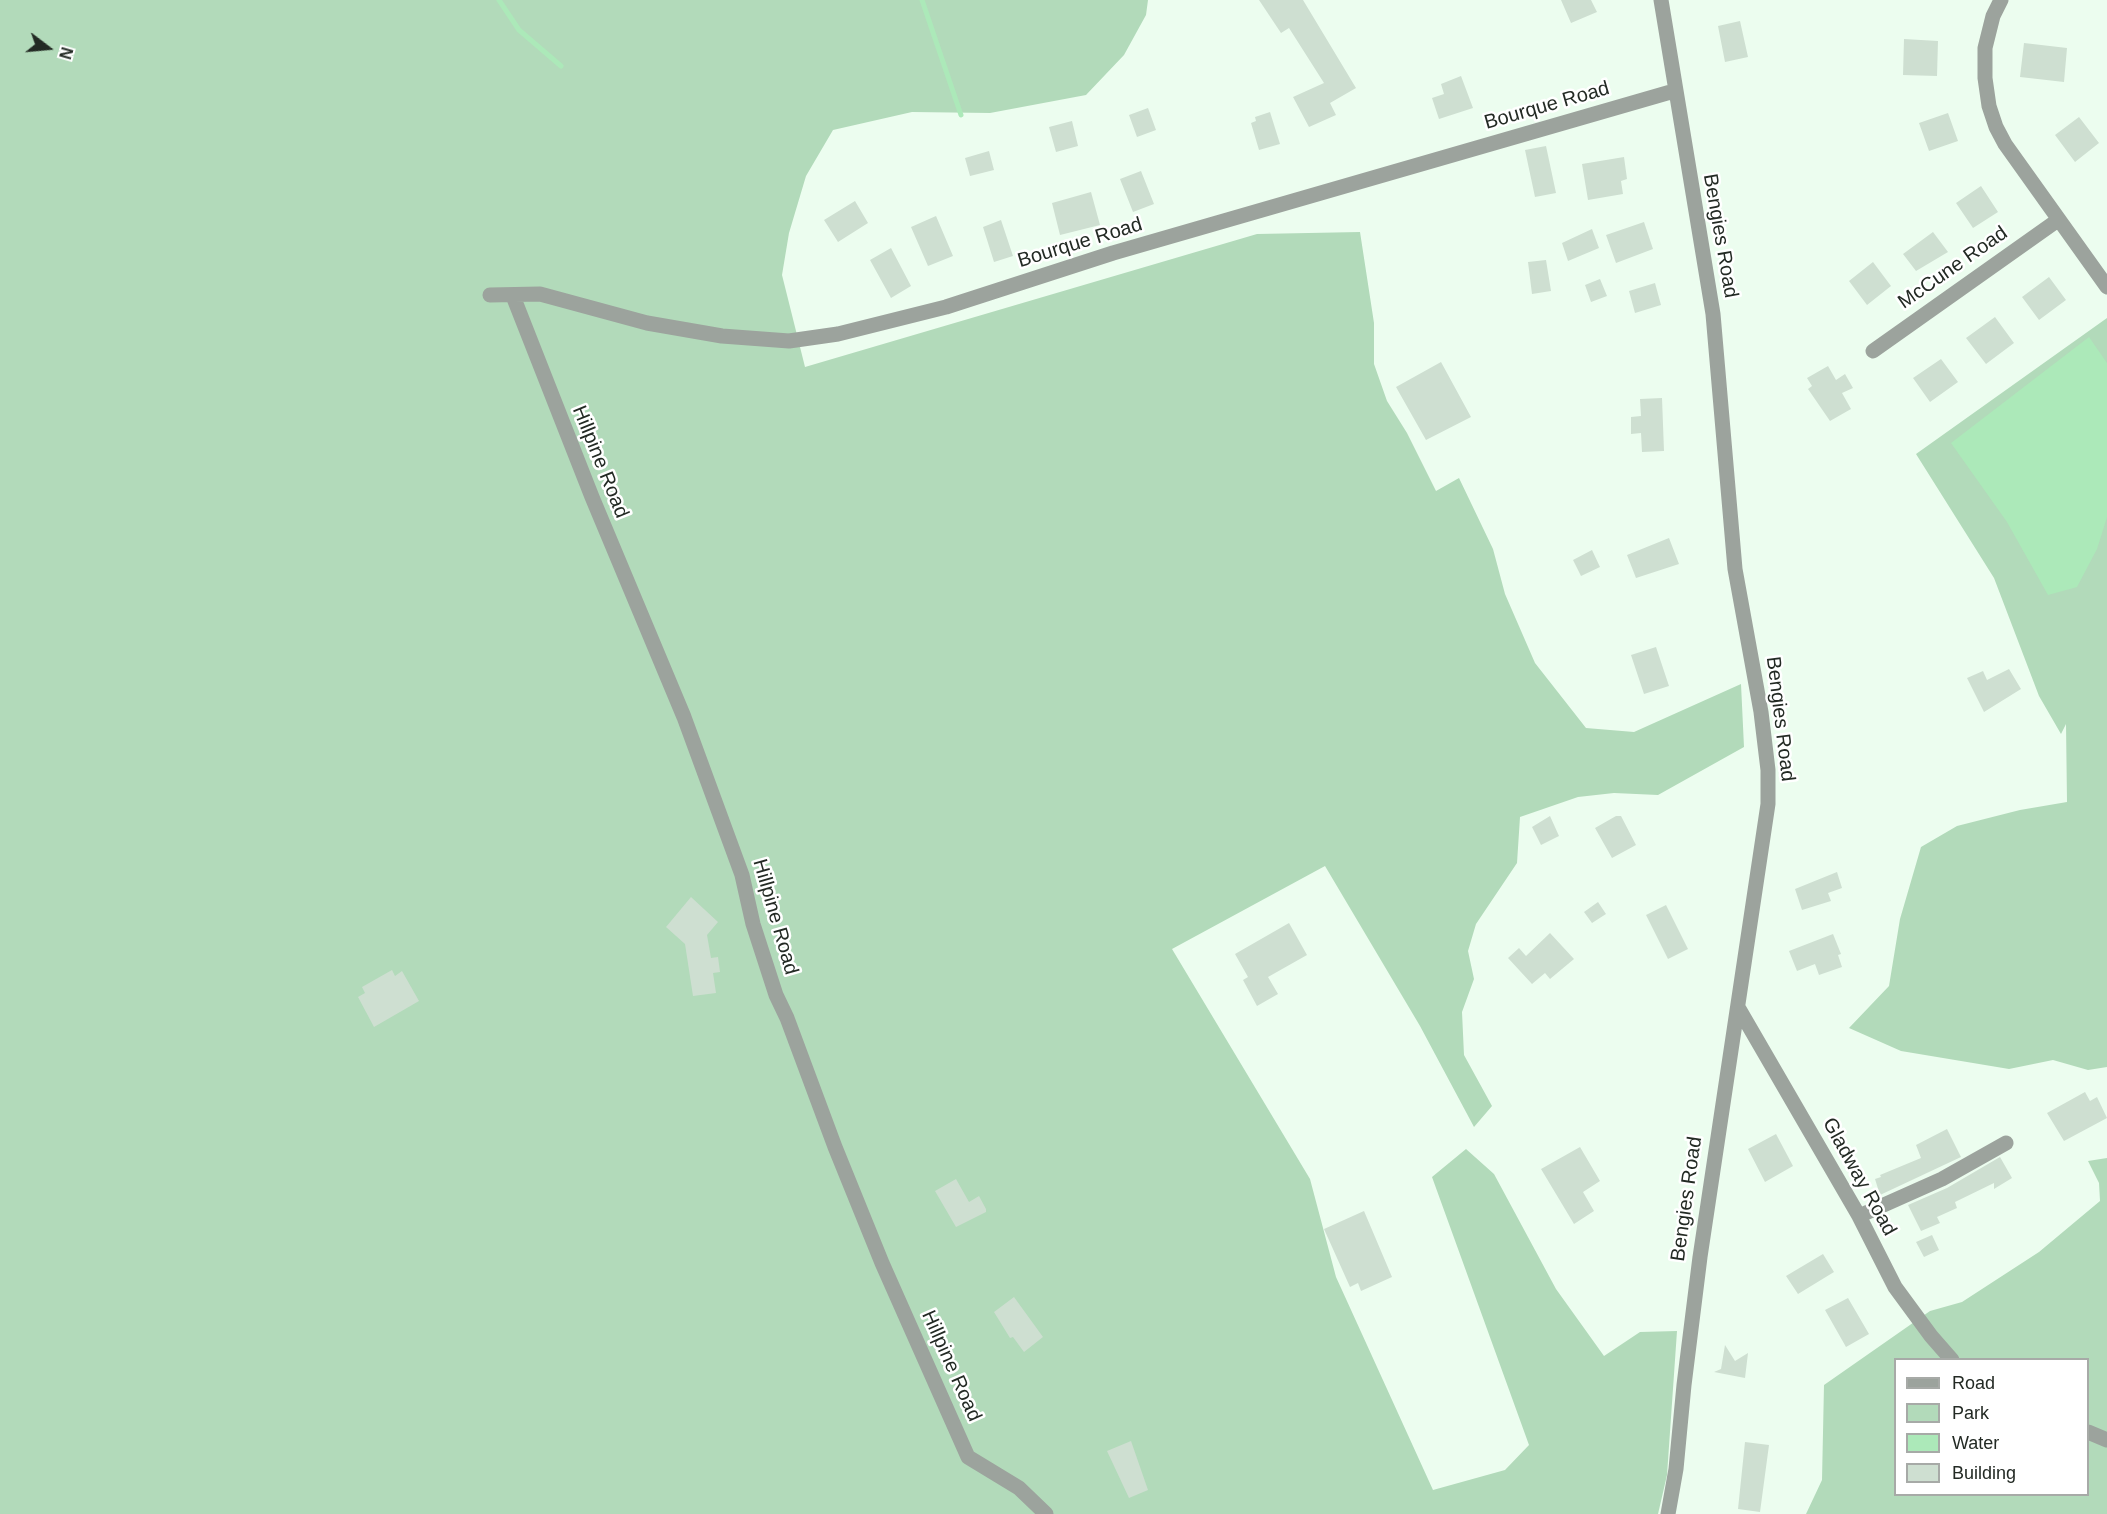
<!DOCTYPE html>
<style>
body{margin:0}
#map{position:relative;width:2107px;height:1514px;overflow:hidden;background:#ecfdef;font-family:Arial,sans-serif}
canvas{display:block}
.legend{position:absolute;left:1894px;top:1358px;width:195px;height:138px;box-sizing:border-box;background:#fff;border:2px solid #a7aaa7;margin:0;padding:8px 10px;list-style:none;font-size:18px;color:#232a24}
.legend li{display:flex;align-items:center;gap:12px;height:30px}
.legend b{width:30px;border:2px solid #a7aaa7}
.north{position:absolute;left:18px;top:18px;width:60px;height:60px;-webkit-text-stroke:4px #fff;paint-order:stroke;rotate:106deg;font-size:16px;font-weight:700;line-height:24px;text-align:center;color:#232a24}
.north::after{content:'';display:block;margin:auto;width:21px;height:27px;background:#232a24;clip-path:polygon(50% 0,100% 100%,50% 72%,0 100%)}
</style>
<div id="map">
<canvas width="2107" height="1514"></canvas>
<ul class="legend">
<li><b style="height:8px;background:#9ca39d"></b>Road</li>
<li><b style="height:16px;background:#b2daba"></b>Park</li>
<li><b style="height:16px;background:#ace9b9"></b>Water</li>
<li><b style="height:16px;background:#cedfd1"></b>Building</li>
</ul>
<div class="north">N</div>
</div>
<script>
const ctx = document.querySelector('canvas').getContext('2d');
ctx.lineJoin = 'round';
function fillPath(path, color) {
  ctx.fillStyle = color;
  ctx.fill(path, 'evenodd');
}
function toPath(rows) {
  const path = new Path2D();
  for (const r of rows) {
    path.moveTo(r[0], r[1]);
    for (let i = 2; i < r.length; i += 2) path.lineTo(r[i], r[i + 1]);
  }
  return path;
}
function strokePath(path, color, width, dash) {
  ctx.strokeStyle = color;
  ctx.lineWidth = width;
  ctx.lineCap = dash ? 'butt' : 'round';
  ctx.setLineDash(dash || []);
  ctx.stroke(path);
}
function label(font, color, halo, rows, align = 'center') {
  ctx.font = font + ' Arial,sans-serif';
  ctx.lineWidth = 5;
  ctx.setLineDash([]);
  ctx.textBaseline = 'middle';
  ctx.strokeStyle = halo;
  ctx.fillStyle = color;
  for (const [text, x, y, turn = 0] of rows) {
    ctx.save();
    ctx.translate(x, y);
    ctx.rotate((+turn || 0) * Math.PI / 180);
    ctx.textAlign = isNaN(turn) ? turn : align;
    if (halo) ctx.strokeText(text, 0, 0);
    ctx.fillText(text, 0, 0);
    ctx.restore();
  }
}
const green = toPath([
 [0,0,1148,0,1146,15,1124,55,1086,95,990,113,912,112,833,130,806,176,789,233,782,275,805,367,1257,234,1360,232,1374,323,1374,364,1387,401,1407,433,1436,491,1459,478,1493,549,1505,594,1535,663,1586,728,1634,732,1741,684,1744,747,1658,795,1614,793,1578,797,1520,817,1517,863,1476,924,1468,951,1474,979,1462,1012,1464,1055,1492,1106,1474,1127,1420,1026,1325,866,1172,949,1310,1179,1336,1277,1433,1490,1505,1470,1529,1445,1432,1177,1466,1149,1494,1174,1556,1289,1604,1356,1640,1332,1677,1331,1667,1475,1658,1514,0,1514],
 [2107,318,2107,1067,2088,1070,2053,1060,2009,1069,1901,1051,1849,1028,1889,986,1900,919,1921,847,1957,826,2020,810,2067,802,2066,724,2061,734,2039,696,1994,578,1916,454],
 [2107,1158,2107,1514,1806,1514,1822,1480,1824,1385,1930,1311,1962,1302,2039,1252,2100,1201,2099,1183,2088,1161],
 [1896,1360,2088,1360,2088,1494,1896,1494]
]);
const water = toPath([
 [2089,337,2107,363,2107,517,2097,549,2077,587,2048,595,2007,522,1951,443]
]);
const stream = toPath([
 [499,0,519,30,561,66],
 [922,0,961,115]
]);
const building = toPath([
 [1259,0,1303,0,1356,88,1330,103,1336,115,1309,127,1293,97,1324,83,1289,28,1281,33],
 [1561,0,1591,0,1597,12,1571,23],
 [1740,21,1748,57,1725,62,1718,26],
 [1904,39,1938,41,1937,76,1903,75],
 [2024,43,2067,48,2064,82,2020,77],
 [1461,76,1473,108,1439,119,1432,98,1444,94,1441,84],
 [1148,108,1156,130,1137,137,1129,115],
 [1270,112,1280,144,1259,150,1251,123,1256,121,1255,117],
 [1948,113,1958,141,1929,151,1919,123],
 [2079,117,2099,143,2075,162,2055,135],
 [1072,121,1078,146,1056,152,1049,127],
 [1546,146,1556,193,1535,197,1525,150],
 [989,151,994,170,970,176,965,158],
 [1624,157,1627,179,1621,181,1623,194,1588,200,1582,164],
 [1141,171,1154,204,1133,212,1120,179],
 [1981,186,1998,212,1973,228,1956,203],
 [1091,192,1100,225,1060,235,1052,203],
 [855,201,868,223,838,242,824,220],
 [936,216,953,256,928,266,911,227],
 [1001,220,1013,256,994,262,983,227],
 [1644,222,1653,249,1616,263,1606,235],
 [1592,229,1599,248,1568,261,1562,243],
 [1933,232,1948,252,1916,271,1903,254],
 [891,248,911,286,891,298,870,260],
 [1546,260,1551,291,1532,294,1528,262],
 [1873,262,1891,286,1867,305,1849,281],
 [2049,277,2066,300,2039,320,2022,297],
 [1600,279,1607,296,1591,302,1585,285],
 [1655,283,1661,305,1635,313,1629,291],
 [1995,317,2014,343,1986,364,1966,338],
 [1941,359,1958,382,1930,402,1913,378],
 [1441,362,1471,417,1426,440,1396,387],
 [1828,366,1836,380,1845,374,1853,388,1842,393,1851,409,1830,421,1808,389,1812,386,1807,378],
 [1662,398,1664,451,1642,452,1641,433,1631,434,1631,417,1641,416,1640,399],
 [1669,538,1679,564,1636,578,1627,555],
 [1592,550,1600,567,1581,576,1573,560],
 [1656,647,1669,686,1644,694,1631,655],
 [2009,669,2021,689,1984,712,1967,678,1983,671,1987,680],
 [1550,816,1559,836,1541,845,1532,827],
 [1616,816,1621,816,1636,845,1612,858,1595,828],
 [1837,872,1842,888,1828,893,1831,901,1802,910,1795,889],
 [691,897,718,922,707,935,711,958,718,957,720,972,713,973,716,993,693,996,685,944,666,927],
 [1598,902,1606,914,1592,923,1584,912],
 [1666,905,1688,949,1668,959,1646,915],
 [1289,923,1307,955,1268,977,1278,994,1257,1006,1243,980,1248,977,1235,954],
 [1550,933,1574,959,1550,979,1545,973,1532,984,1508,958,1519,948,1526,956],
 [1833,934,1841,954,1838,955,1842,967,1819,975,1815,964,1797,971,1789,951],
 [392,970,395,976,402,971,419,1001,374,1027,358,997,365,993,362,987],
 [2085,1092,2090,1101,2097,1097,2107,1118,2064,1141,2047,1113],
 [1947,1129,1961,1157,1880,1195,1875,1179,1881,1177,1880,1175,1921,1158,1916,1145],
 [1776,1134,1793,1166,1765,1182,1748,1149],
 [1580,1147,1600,1181,1583,1192,1594,1211,1574,1224,1541,1169],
 [2000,1157,2012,1178,1994,1189,1994,1183,1955,1202,1957,1208,1937,1217,1940,1223,1921,1231,1908,1205,1947,1188],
 [956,1179,969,1202,979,1196,986,1209,986,1212,956,1227,935,1191],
 [1364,1211,1392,1277,1361,1291,1358,1283,1350,1287,1324,1229],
 [1932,1235,1939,1250,1924,1257,1916,1242],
 [1823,1254,1834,1272,1798,1294,1786,1276],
 [1014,1297,1043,1337,1024,1352,1013,1337,1010,1338,994,1312],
 [1848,1298,1869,1334,1846,1347,1825,1310],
 [1725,1345,1735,1361,1748,1353,1745,1378,1714,1372,1721,1369],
 [1131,1441,1148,1490,1129,1498,1107,1451],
 [1745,1442,1769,1445,1760,1512,1738,1509]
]);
const minor = toPath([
 [1661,0,1713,314,1735,569,1761,712,1768,770,1768,804,1700,1257,1684,1385,1676,1469,1668,1514],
 [2001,0,1993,16,1985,48,1985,78,1989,106,1996,127,2005,144,2107,287],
 [490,295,540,294,647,323,722,336,789,341,838,334,946,307,1113,253,1674,91],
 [513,296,592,497,684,717,742,875,753,924,776,995,787,1018,835,1147,882,1263,968,1457,1019,1488,1046,1514],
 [1873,351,2058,220],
 [1739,1009,1859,1216,1895,1287,1931,1336,1952,1360],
 [1859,1216,1942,1179,2006,1143],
 [2088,1432,2107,1440]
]);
const streetNames = [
 ["Bourque Road",1547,106,-16],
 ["Bengies Road",1720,236,80],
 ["Bourque Road",1080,243,-17],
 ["McCune Road",1953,268,-35],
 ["Hillpine Road",600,462,68],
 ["Bengies Road",1780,719,83],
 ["Hillpine Road",775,917,74],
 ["Gladway Road",1859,1177,61],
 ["Bengies Road",1687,1199,-82],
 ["Hillpine Road",951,1366,66]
];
fillPath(green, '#b2daba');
fillPath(water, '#ace9b9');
strokePath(stream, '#ace9b9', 5);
fillPath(building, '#cedfd1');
strokePath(minor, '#9ca39d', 15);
label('20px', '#232a24', '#fff', streetNames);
</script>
